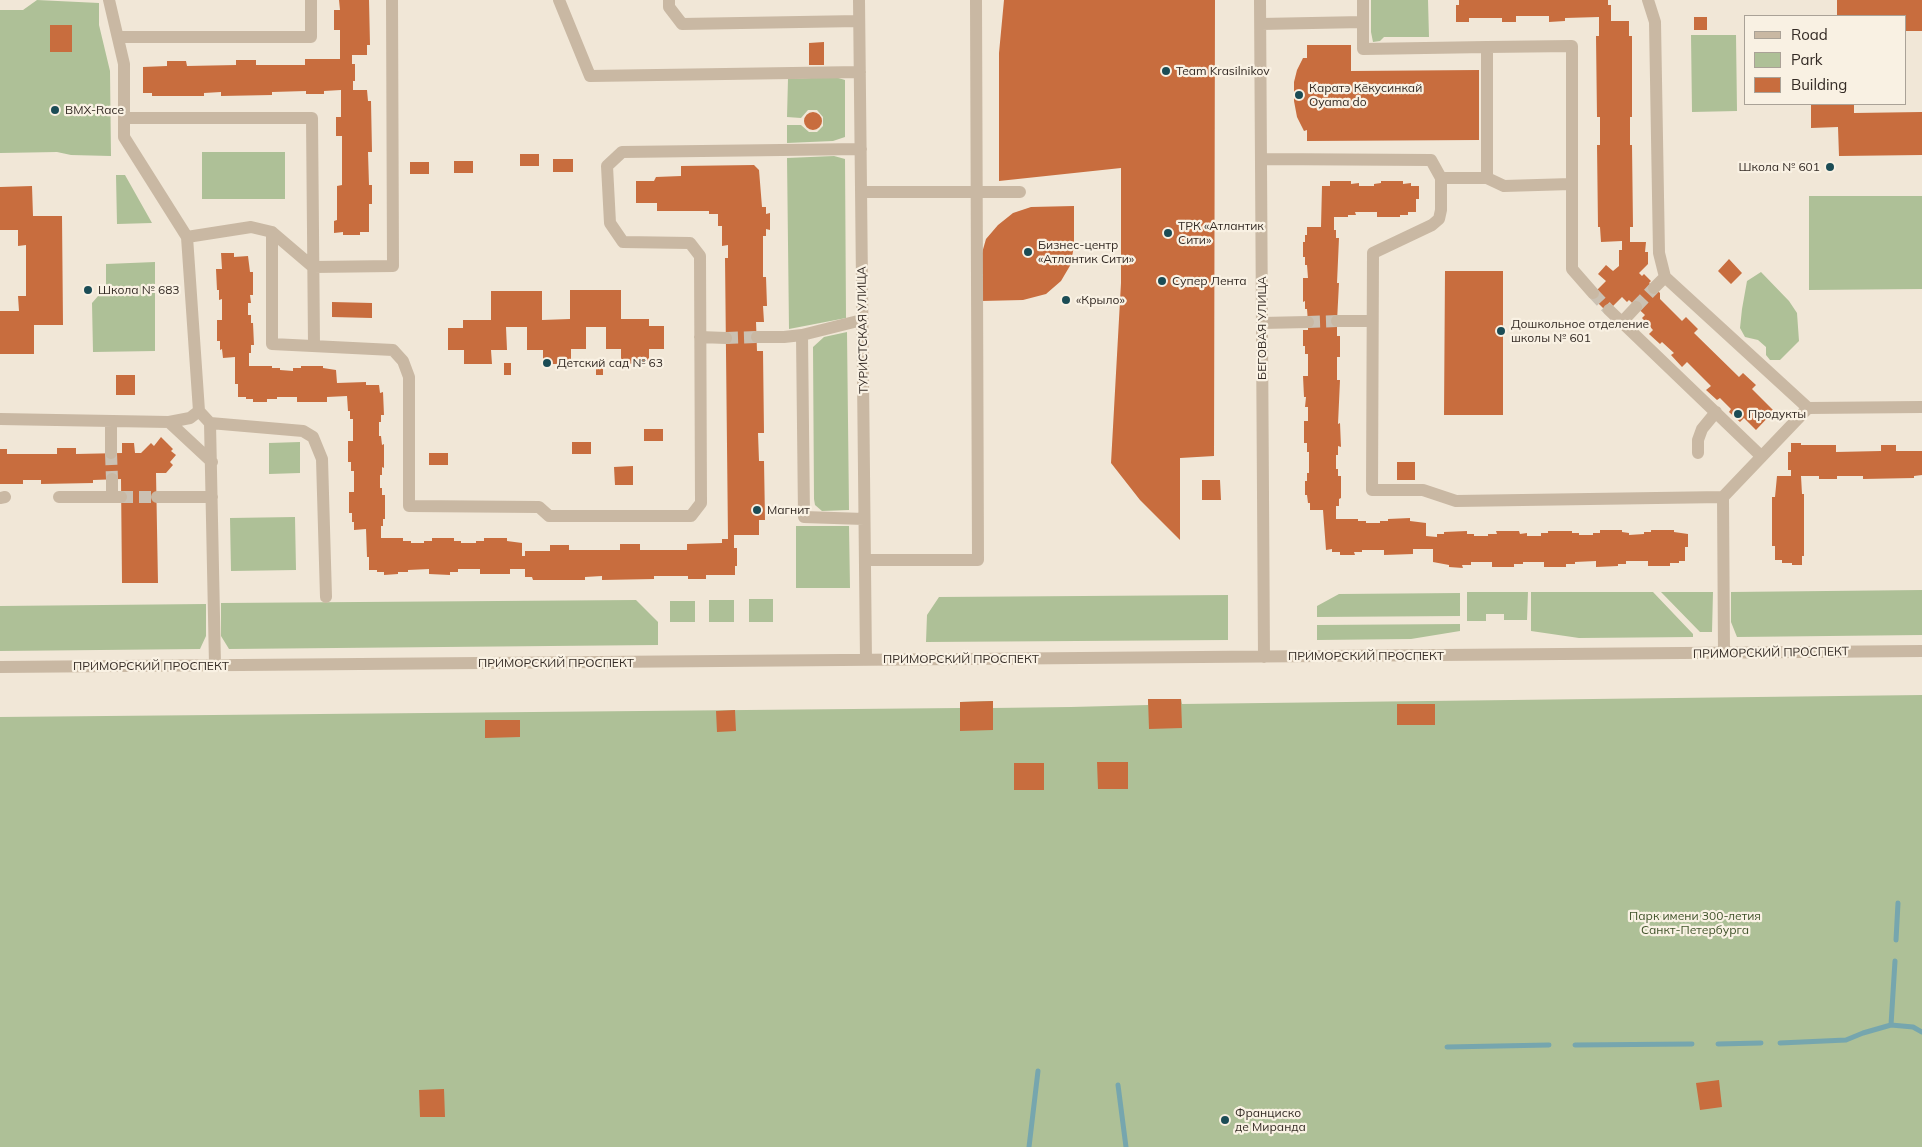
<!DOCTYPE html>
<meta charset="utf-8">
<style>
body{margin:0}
#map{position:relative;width:1922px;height:1147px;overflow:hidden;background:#f1e7d7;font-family:Mulish,sans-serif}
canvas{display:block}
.legend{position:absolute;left:1744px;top:15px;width:162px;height:90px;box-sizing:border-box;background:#f9f1e3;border:1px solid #aaa297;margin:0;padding:6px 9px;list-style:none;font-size:15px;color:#342b25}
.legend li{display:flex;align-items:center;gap:10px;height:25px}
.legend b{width:25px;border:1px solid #aaa297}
</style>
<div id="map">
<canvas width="1922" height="1147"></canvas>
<ul class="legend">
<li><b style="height:6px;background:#c9b8a3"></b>Road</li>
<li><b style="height:14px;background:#aec097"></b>Park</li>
<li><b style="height:14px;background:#c86d3e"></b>Building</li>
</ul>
</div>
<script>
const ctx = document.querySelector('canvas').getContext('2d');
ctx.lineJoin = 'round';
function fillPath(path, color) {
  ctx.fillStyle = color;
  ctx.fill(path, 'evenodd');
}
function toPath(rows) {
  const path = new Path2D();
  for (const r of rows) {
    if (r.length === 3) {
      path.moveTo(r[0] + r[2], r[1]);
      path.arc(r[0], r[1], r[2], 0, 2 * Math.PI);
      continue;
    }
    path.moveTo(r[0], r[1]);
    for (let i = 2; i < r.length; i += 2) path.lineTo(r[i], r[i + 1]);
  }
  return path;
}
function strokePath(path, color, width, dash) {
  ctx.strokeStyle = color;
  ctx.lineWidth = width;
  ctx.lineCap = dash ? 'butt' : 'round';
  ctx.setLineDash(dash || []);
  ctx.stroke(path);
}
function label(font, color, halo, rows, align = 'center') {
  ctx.font = font + ' Mulish,sans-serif';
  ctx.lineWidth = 4.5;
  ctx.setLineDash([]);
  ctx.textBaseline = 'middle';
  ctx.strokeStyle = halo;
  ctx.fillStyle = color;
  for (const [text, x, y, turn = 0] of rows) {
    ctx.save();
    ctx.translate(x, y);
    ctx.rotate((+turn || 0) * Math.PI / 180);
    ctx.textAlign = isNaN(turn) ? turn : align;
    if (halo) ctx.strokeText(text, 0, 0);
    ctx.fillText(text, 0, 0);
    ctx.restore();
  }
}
const green = toPath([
 [37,0,99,3,99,25,110,71,111,156,71,155,57,152,0,153,0,10,23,10],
 [1371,0,1428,0,1429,37,1384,37,1380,41,1373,42,1371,32],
 [1691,35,1736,35,1737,111,1692,112],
 [835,77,845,80,845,137,833,141,787,143,787,125,801,125,809,132,817,132,823,126,823,117,817,110,808,110,801,118,787,117,788,79],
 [202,152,285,152,285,199,202,199],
 [834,156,845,159,846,318,789,329,787,158],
 [116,175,125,175,152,223,117,224],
 [1809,196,1922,196,1922,289,1809,290],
 [155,262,155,351,93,352,92,303,106,287,106,264],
 [1761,272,1789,301,1797,313,1799,341,1780,360,1770,360,1766,355,1766,347,1758,340,1745,337,1740,328,1742,309,1747,281],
 [847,332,849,510,822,511,815,505,814,499,813,347,824,337],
 [300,442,300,473,269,474,269,443],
 [295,517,296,570,231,571,230,518],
 [796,526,849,526,850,588,796,588],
 [1922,590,1922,635,1737,637,1731,622,1731,592],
 [1467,592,1528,592,1527,620,1504,620,1504,614,1486,614,1486,621,1467,621],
 [1531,592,1653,592,1693,634,1693,637,1579,638,1531,631],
 [1661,592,1713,592,1712,632,1700,632],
 [1460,593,1460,616,1317,617,1317,606,1339,594],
 [1228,595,1228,640,926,642,927,615,939,597],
 [749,599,773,599,773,622,749,622],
 [636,600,658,622,658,645,229,649,221,636,221,603],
 [709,600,734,600,734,622,709,622],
 [670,601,695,601,695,622,670,622],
 [206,604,206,636,200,649,0,651,0,606],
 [1460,624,1460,631,1411,639,1317,640,1317,625],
 [1922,695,1922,1147,0,1147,0,717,960,708,960,702,993,701,993,708,1071,707,1148,705,1148,699,1181,699,1182,704]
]);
const stream = toPath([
 [1896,940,1898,903],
 [1891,1025,1895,961],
 [1780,1043,1846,1040,1863,1033,1891,1025,1913,1027,1922,1032],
 [1718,1044,1761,1043],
 [1575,1045,1692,1044],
 [1447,1047,1549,1045],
 [1118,1085,1126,1147],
 [1029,1147,1038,1071]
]);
const building = toPath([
 [339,0,369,0,370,45,367,45,367,55,352,55,352,64,355,64,355,81,353,81,353,90,367,90,368,101,371,101,372,152,368,152,369,185,372,185,372,204,369,204,369,232,360,232,360,235,343,235,343,232,334,233,334,221,337,220,337,186,342,185,342,136,336,136,336,117,341,117,341,90,324,91,324,94,306,94,306,91,272,92,272,95,221,96,221,92,204,93,204,96,152,96,152,93,143,93,143,67,167,66,167,61,186,61,187,66,236,65,236,60,256,60,256,65,305,65,305,59,340,59,340,30,334,30,334,10,340,10],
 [1004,0,1215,0,1214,456,1180,458,1180,540,1140,500,1111,463,1121,283,1121,168,999,181,999,53],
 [1459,0,1608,0,1608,5,1611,5,1611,21,1629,21,1629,36,1632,36,1632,117,1630,117,1630,145,1632,145,1633,227,1630,227,1630,242,1646,242,1645,252,1648,252,1648,264,1639,273,1642,276,1644,274,1651,281,1649,283,1660,293,1660,299,1682,321,1686,317,1698,329,1694,333,1739,377,1743,373,1756,385,1752,389,1774,411,1756,430,1744,418,1740,422,1729,412,1731,409,1720,398,1717,400,1706,390,1711,386,1687,362,1682,367,1671,355,1674,353,1662,342,1660,344,1649,334,1653,330,1642,318,1645,315,1629,300,1627,302,1622,297,1607,312,1591,296,1606,281,1598,274,1606,265,1613,271,1619,266,1619,250,1622,250,1622,241,1601,242,1600,227,1598,227,1597,145,1600,145,1600,117,1597,117,1596,36,1599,36,1599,17,1565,18,1565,21,1549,22,1549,16,1516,16,1516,22,1502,22,1502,18,1469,18,1469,22,1456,22,1456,5,1459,5],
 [1837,0,1922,0,1922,31,1906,31,1906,16,1837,16],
 [1694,17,1707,17,1707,30,1694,30],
 [50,25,72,25,72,52,50,52],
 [824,42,824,65,809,65,809,43],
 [1307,45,1351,45,1351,71,1479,70,1479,140,1307,141,1307,130,1304,131,1297,117,1294,101,1294,82,1297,70,1303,58,1307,58],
 [1811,104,1854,104,1854,113,1922,112,1922,155,1839,156,1838,127,1811,128],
 [813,121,9],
 [520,154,539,154,539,166,520,166],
 [553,159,573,159,573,172,553,172],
 [454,161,473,161,473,173,454,173],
 [410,162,429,162,429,174,410,174],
 [754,165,759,170,762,207,766,207,766,214,770,213,770,230,766,229,766,236,763,236,763,277,766,277,767,306,763,306,764,322,756,322,757,351,763,351,764,433,758,433,759,461,764,461,765,520,759,520,759,535,734,535,734,548,737,548,737,566,735,566,735,575,706,575,706,579,688,579,688,576,654,576,654,579,602,580,602,576,585,577,585,580,533,580,532,577,525,577,525,569,510,569,510,574,480,574,480,569,458,569,458,572,450,572,450,575,429,574,429,569,408,570,408,572,398,572,398,574,384,575,384,572,377,572,377,570,369,570,369,557,367,557,366,529,354,530,354,522,352,522,352,513,349,513,349,492,354,492,354,471,351,471,351,462,348,462,348,441,353,441,353,419,350,419,350,411,348,411,347,396,327,397,327,402,297,402,297,397,277,397,277,399,267,399,267,402,253,402,253,399,246,399,246,397,238,397,238,384,235,384,235,357,223,358,222,349,220,350,220,341,217,341,217,320,222,320,222,299,219,300,219,290,217,290,216,269,222,269,221,253,234,253,234,257,248,256,250,272,253,272,253,295,250,295,251,303,248,303,248,315,251,315,251,323,253,323,254,345,251,345,251,353,249,353,249,366,272,366,272,368,280,368,280,370,293,371,293,368,301,368,301,366,323,366,323,368,336,370,337,383,366,382,366,385,379,385,380,393,383,392,384,415,381,415,381,422,379,422,379,436,381,436,382,445,384,444,384,468,382,467,382,475,380,475,380,488,382,488,382,495,385,495,385,519,383,519,383,526,381,526,381,538,403,538,403,541,411,541,411,543,424,543,424,541,432,541,432,538,454,538,454,541,461,541,461,543,476,543,476,541,484,541,484,538,507,538,507,541,522,543,522,556,525,556,525,551,550,551,550,545,569,545,569,550,620,550,620,544,640,544,640,550,687,550,687,544,722,543,722,539,728,539,725,258,728,258,728,245,722,246,722,226,718,226,718,214,709,214,709,211,657,211,657,203,636,203,636,181,654,181,656,177,681,176,681,166],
 [1330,181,1351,181,1351,184,1359,183,1359,186,1374,186,1374,184,1381,183,1381,181,1403,181,1403,184,1411,183,1411,186,1419,186,1419,199,1416,199,1416,212,1408,212,1408,215,1400,215,1400,217,1377,217,1377,212,1355,212,1356,215,1348,215,1348,217,1334,217,1334,230,1336,230,1336,238,1339,238,1337,283,1339,283,1337,321,1337,336,1340,336,1340,357,1337,357,1337,380,1340,380,1338,424,1340,423,1341,447,1338,446,1338,455,1336,455,1336,469,1338,469,1338,476,1341,476,1341,498,1339,499,1339,506,1336,506,1336,519,1358,519,1358,521,1366,521,1366,523,1380,523,1380,521,1388,521,1388,519,1410,518,1410,521,1426,523,1426,536,1437,537,1437,534,1444,534,1444,532,1467,531,1467,534,1474,534,1474,536,1488,536,1488,534,1497,534,1496,531,1519,531,1520,534,1527,533,1527,536,1541,536,1541,533,1548,533,1548,531,1572,531,1572,533,1579,533,1579,535,1593,535,1593,533,1600,533,1600,530,1622,530,1622,532,1629,533,1629,535,1644,534,1644,532,1651,532,1651,530,1674,530,1674,532,1688,534,1688,547,1685,547,1685,561,1679,561,1679,563,1670,563,1670,566,1648,566,1648,561,1626,561,1626,564,1618,564,1618,566,1596,567,1596,561,1575,562,1575,564,1566,564,1566,567,1544,567,1544,562,1523,562,1523,564,1514,564,1514,567,1492,567,1492,562,1471,562,1471,565,1462,565,1463,568,1449,567,1449,565,1433,562,1433,549,1413,549,1413,554,1384,555,1384,550,1362,550,1362,552,1354,552,1355,555,1340,555,1340,552,1332,552,1332,549,1326,550,1323,510,1310,510,1310,503,1308,503,1307,495,1305,495,1305,481,1307,481,1307,473,1309,473,1309,452,1307,452,1307,443,1304,443,1304,421,1308,421,1308,407,1305,407,1306,397,1304,397,1303,376,1308,376,1308,354,1305,354,1305,346,1303,346,1303,330,1308,330,1308,322,1307,309,1305,309,1305,301,1303,302,1303,278,1308,278,1307,265,1305,265,1305,257,1303,257,1303,242,1305,242,1305,235,1307,235,1307,227,1321,227,1322,186,1330,186],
 [32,186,33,216,62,216,63,325,34,325,34,354,0,354,0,311,19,311,18,296,26,296,26,245,18,246,18,230,0,230,0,187],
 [1074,206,1074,245,1071,264,1061,281,1046,294,1023,300,981,301,980,260,986,239,998,225,1013,213,1031,207],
 [1729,259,1742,273,1731,284,1718,271],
 [1445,271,1503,271,1503,415,1444,415],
 [570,290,621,290,621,319,649,319,649,326,664,326,664,349,649,349,649,363,621,364,621,349,606,349,606,327,586,327,586,349,571,349,571,364,543,364,543,350,527,350,527,327,506,327,507,350,491,350,492,364,464,364,464,350,448,350,448,328,463,328,463,320,491,320,491,291,542,291,542,320,570,319],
 [332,302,372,303,372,318,332,317],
 [504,363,511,363,511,375,504,375],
 [596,363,603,363,603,375,596,375],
 [116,375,135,375,135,395,116,395],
 [644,429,663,429,663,441,644,441],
 [161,437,173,449,171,451,176,455,170,462,173,465,166,473,156,473,158,583,122,583,121,479,93,480,93,483,41,484,41,480,23,480,23,484,0,484,0,449,7,449,7,454,57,454,57,448,76,448,76,454,122,453,122,443,134,443,135,453,141,453,151,443,154,446],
 [572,442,591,442,591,454,572,454],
 [1791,443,1801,443,1801,445,1836,445,1836,452,1881,451,1881,445,1896,445,1896,451,1922,451,1922,475,1914,476,1914,478,1863,479,1863,476,1837,476,1837,479,1819,479,1819,476,1801,476,1802,494,1804,494,1804,556,1802,556,1802,565,1792,565,1792,563,1782,563,1782,560,1775,560,1775,546,1772,546,1772,497,1775,497,1777,476,1791,476,1791,470,1788,470,1788,452,1791,452],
 [429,453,448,453,448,465,429,465],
 [1397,462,1415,462,1415,480,1397,480],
 [633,466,633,485,615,485,614,467],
 [1202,480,1220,480,1221,500,1202,500],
 [1148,699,1181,699,1182,728,1149,729],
 [993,701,993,730,960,731,960,702],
 [1397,704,1435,704,1435,725,1397,725],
 [735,710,736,731,717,732,716,711],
 [485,720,520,720,520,737,485,738],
 [1097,762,1128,762,1128,789,1098,789],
 [1014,763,1044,763,1044,790,1014,790],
 [1719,1080,1722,1107,1700,1110,1696,1083],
 [444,1089,445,1117,420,1117,419,1090]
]);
const minorTunnel = toPath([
 [1593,293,1609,310],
 [1636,307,1654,288],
 [1308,322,1337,321],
 [726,338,757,337],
 [111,453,112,479],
 [121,497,157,497]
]);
const minor = toPath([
 [109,0,124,64,124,137,187,237,199,411,210,423,215,665],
 [559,0,590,76,860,72],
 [669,0,669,7,682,24,859,21],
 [859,0,866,660],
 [1260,0,1264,657],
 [1648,0,1655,22,1659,253,1665,277,1808,408],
 [1363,22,1363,49,1487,47],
 [1261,24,1363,22,1363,0],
 [118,37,311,37,311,0],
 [124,118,312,118,314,345],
 [1261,159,1431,160,1441,178,1441,210,1439,219,1432,225,1373,253,1372,490,1423,490,1456,501,1723,497],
 [1441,178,1487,178,1504,186,1571,184],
 [1487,178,1487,47,1572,46,1572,269,1593,293],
 [861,192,1020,192],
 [272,232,313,267,393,266,392,0],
 [187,237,251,227,272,232,272,344,393,350,403,361,409,377,409,506,539,507,549,516,691,516,701,503,700,256,690,243,623,242,610,223,607,166,622,152,861,149],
 [1654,288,1665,277],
 [1609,310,1761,456],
 [862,320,802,335,804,517,864,519],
 [1337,321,1372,321],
 [1622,322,1636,307],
 [1262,323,1308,322],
 [700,337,726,338],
 [757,337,784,337,802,335],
 [0,419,169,422,212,462],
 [111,421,111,453],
 [169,422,190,418,199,411],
 [210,423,303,431,313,437,322,459,326,597],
 [1698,453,1698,440,1702,429,1716,412],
 [112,479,112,497],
 [59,497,121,497],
 [157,497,212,497],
 [0,498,5,497],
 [865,560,978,560,976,0],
 [1724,653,1723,497,1808,408,1922,407],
 [0,667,1922,651]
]);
const markers = [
 [1166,71,5,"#1b4c55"],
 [1299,95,5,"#1b4c55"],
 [55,110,5,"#1b4c55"],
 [1830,167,5,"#1b4c55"],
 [1168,233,5,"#1b4c55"],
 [1028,252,5,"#1b4c55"],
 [1162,281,5,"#1b4c55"],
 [88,290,5,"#1b4c55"],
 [1066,300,5,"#1b4c55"],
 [1501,331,5,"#1b4c55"],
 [547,363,5,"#1b4c55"],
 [1738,414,5,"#1b4c55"],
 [757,510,5,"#1b4c55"],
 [1225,1120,5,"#1b4c55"]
];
const poiNames = [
 ["Team Krasilnikov",1176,71],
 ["Каратэ Кёкусинкай",1309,88],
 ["Oyama do",1309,102],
 ["BMX-Race",65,110],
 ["Школа № 601",1820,167,"right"],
 ["ТРК «Атлантик",1178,226],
 ["Сити»",1178,240],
 ["Бизнес-центр",1038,245],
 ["«Атлантик Сити»",1038,259],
 ["Супер Лента",1172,281],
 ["Школа № 683",98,290],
 ["«Крыло»",1076,300],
 ["Дошкольное отделение",1511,324],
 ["школы № 601",1511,338],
 ["Детский сад № 63",557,363],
 ["Продукты",1748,414],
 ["Магнит",767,510],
 ["Франциско",1235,1113],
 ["де Миранда",1235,1127]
];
const streetNames = [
 ["БЕГОВАЯ УЛИЦА",1262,328,-90],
 ["ТУРИСТСКАЯ УЛИЦА",863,330,-91],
 ["ПРИМОРСКИЙ ПРОСПЕКТ",1771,653,-1],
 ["ПРИМОРСКИЙ ПРОСПЕКТ",1366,656],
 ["ПРИМОРСКИЙ ПРОСПЕКТ",961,659],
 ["ПРИМОРСКИЙ ПРОСПЕКТ",556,663],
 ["ПРИМОРСКИЙ ПРОСПЕКТ",151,666]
];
const parkNames = [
 ["Парк имени 300-летия",1695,916],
 ["Санкт-Петербурга",1695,930]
];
fillPath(green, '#aec097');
strokePath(stream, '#76a6ae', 5);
fillPath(building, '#c86d3e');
strokePath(minorTunnel, '#cbc1b3', 12, [12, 6]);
strokePath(minor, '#c9b8a3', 12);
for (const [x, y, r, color] of markers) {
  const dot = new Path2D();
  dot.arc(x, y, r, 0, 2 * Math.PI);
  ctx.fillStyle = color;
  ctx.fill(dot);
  strokePath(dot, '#f9f1e3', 2);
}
label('12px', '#342b25', '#f9f1e3', poiNames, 'left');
label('12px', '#342b25', '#f9f1e3', streetNames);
label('12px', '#3f5229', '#f9f1e3', parkNames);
</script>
